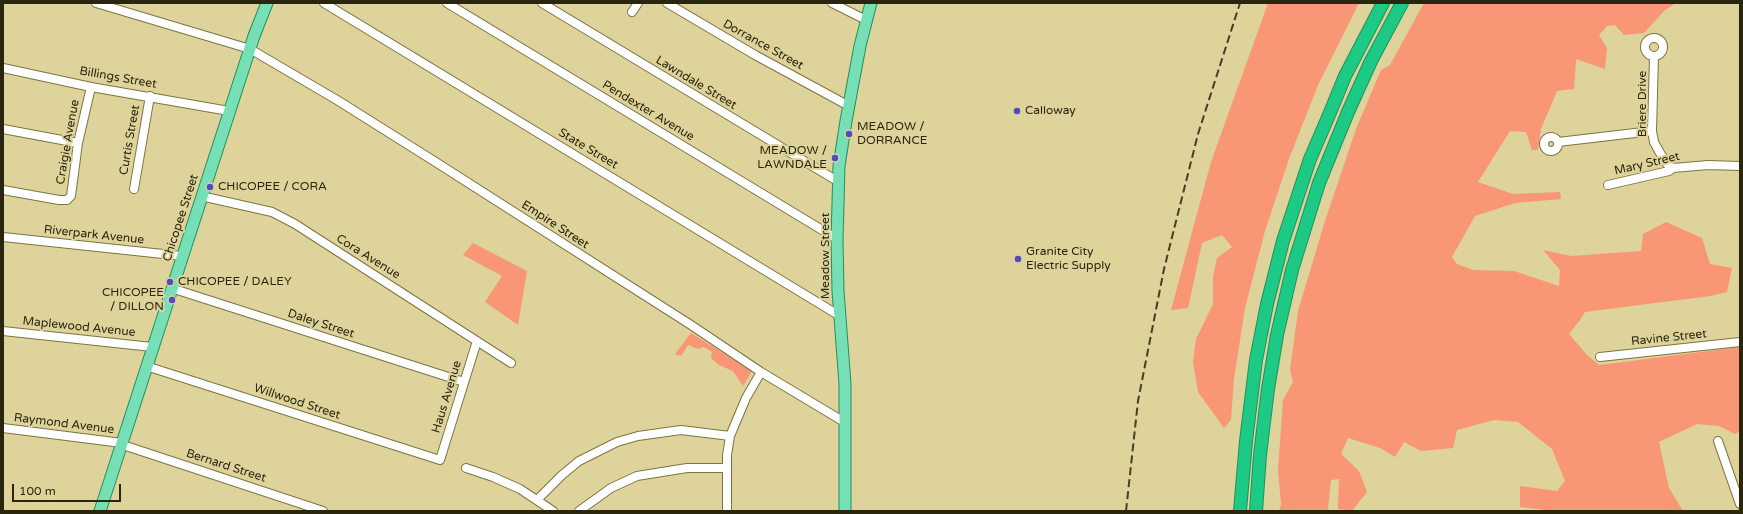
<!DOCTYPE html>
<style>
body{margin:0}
#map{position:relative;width:1743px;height:514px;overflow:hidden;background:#ddd39b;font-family:"Varela Round",sans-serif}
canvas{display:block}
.frame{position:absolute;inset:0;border:4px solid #29250f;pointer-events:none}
.scale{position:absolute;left:12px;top:484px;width:109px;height:18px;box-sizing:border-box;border:2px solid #29250f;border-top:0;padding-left:5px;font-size:12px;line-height:14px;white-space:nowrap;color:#29250f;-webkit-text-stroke:3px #ddd39b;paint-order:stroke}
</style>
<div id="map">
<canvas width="1743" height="514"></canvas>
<div class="frame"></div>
<div class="scale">100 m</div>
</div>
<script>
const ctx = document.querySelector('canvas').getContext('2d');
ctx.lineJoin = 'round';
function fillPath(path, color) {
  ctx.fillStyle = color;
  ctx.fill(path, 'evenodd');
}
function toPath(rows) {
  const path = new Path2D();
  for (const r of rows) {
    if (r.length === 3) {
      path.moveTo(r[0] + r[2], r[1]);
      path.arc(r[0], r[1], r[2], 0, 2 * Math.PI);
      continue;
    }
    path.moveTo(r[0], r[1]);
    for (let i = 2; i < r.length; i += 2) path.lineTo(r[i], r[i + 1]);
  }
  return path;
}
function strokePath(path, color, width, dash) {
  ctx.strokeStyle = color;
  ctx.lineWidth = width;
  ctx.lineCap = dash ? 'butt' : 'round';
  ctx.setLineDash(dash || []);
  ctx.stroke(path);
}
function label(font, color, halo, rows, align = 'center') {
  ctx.font = font + ' "Varela Round",sans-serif';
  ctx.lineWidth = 4;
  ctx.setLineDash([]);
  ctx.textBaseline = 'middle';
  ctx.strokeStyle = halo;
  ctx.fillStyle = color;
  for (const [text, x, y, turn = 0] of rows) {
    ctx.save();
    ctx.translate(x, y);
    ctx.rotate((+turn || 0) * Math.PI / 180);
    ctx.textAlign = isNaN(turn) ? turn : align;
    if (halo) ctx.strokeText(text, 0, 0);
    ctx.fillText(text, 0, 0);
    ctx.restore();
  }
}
const green = toPath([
 [1268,3,1359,3,1318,85,1289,159,1265,231,1245,308,1234,379,1231,420,1224,428,1198,392,1193,362,1196,339,1213,304,1213,276,1217,258,1232,247,1222,235,1202,243,1188,308,1171,310,1211,162],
 [1424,3,1676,3,1665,10,1644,33,1624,35,1615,25,1607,26,1599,35,1607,48,1605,69,1576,59,1574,89,1557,91,1541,129,1538,150,1532,150,1526,132,1510,131,1478,182,1513,194,1560,192,1561,199,1515,203,1475,216,1452,257,1457,264,1473,270,1514,271,1559,286,1560,270,1543,250,1571,256,1641,251,1643,234,1666,222,1702,238,1710,264,1732,268,1727,292,1710,296,1585,312,1580,320,1569,334,1587,355,1599,365,1740,347,1740,431,1735,434,1719,426,1697,424,1659,442,1669,488,1683,511,1555,511,1520,507,1520,486,1557,491,1565,481,1552,449,1518,422,1494,420,1457,430,1453,448,1421,451,1404,442,1395,457,1380,448,1348,438,1341,454,1359,471,1367,492,1352,511,1338,509,1339,479,1331,480,1328,508,1329,511,1279,511,1281,504,1278,470,1283,400,1293,382,1290,370,1298,311,1325,221,1356,129,1381,70,1390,65],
 [473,243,527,271,518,325,485,302,502,276,463,255],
 [691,333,752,371,743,386,733,371,719,365,711,358,712,352,704,347,698,349,688,345,681,356,675,354]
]);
const minor = toPath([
 [96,3,250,49,337,100,434,161,691,325,761,372,846,423],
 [324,3,840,316],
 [447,3,837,239],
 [542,3,839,182],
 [667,3,755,55,849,106],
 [832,3,866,20],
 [632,12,638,3],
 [1654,47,9],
 [1654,56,1652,131,1654,142,1660,153,1667,164,1673,168],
 [3,68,91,87,229,111],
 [3,129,78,143],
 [1551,144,7],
 [1558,142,1652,131],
 [1608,185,1669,171,1673,168,1708,165,1740,166],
 [134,189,150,96],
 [3,190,59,200,67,200,71,196,78,143,91,87],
 [201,196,272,212,295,224,511,363],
 [3,237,182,256],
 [171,288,464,382],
 [3,331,152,347],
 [1600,357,1740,342],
 [146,366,440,460,477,341],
 [3,428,122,443,126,446,323,511],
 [1718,441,1740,504],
 [466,468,493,477,520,489,553,511],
 [537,500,562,475,579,461,617,442,638,436,681,430,730,436],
 [579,511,611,488,637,476,687,468,726,468],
 [727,511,727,455,730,436,746,398,761,372]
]);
const major = toPath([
 [100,511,254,36,267,3],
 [845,511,845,384,838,291,837,240,839,166,846,121,860,46,871,3]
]);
const highway = toPath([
 [1240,511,1246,441,1256,360,1267,304,1283,241,1310,159,1329,115,1345,76,1383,3],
 [1256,511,1260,455,1268,389,1277,335,1292,270,1319,183,1348,112,1371,61,1402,3]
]);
const rail = toPath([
 [1126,511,1138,401,1164,269,1198,134,1240,3]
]);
const markers = [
 [1017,111,4,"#504bc2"],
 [849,134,4,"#504bc2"],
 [835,158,4,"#504bc2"],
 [210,187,4,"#504bc2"],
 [1018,259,4,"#504bc2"],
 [170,282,4,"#504bc2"],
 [172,300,4,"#504bc2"]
];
const streetNames = [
 ["Dorrance Street",763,45,29],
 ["Billings Street",118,78,10],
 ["Lawndale Street",696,83,31],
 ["Briere Drive",1643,104,-90],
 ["Pendexter Avenue",648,111,31],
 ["Curtis Street",130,140,-80],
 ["Craigie Avenue",68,142,-80],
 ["State Street",588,149,31],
 ["Mary Street",1647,164,-13],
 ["Chicopee Street",181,218,-72],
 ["Empire Street",555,225,33],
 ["Riverpark Avenue",94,235,6],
 ["Meadow Street",826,256,-90],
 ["Cora Avenue",368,257,32],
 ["Daley Street",321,324,18],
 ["Maplewood Avenue",79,327,6],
 ["Ravine Street",1669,338,-6],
 ["Haus Avenue",447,397,-73],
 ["Willwood Street",297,402,18],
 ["Raymond Avenue",64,424,7],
 ["Bernard Street",226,466,18]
];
const poiNames = [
 ["Calloway",1025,111],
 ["MEADOW /",857,127],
 ["DORRANCE",857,141],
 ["MEADOW /",827,151,"right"],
 ["LAWNDALE",827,165,"right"],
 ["CHICOPEE / CORA",218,187],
 ["Granite City",1026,252],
 ["Electric Supply",1026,266],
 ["CHICOPEE / DALEY",178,282],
 ["CHICOPEE",164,293,"right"],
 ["/ DILLON",164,307,"right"]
];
fillPath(green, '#f89675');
strokePath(minor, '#7d7440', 10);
strokePath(major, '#21905c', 13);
strokePath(highway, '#21905c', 14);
strokePath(minor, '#fff', 8);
strokePath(major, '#77dfb6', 11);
strokePath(highway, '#1cca85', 12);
strokePath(rail, '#454025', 2, [8, 4]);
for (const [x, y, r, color] of markers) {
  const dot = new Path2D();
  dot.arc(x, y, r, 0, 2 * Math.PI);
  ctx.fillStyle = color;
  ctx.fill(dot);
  strokePath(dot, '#ddd39b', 1.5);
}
label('12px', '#29250f', '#ddd39b', streetNames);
label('12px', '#29250f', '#ddd39b', poiNames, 'left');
</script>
